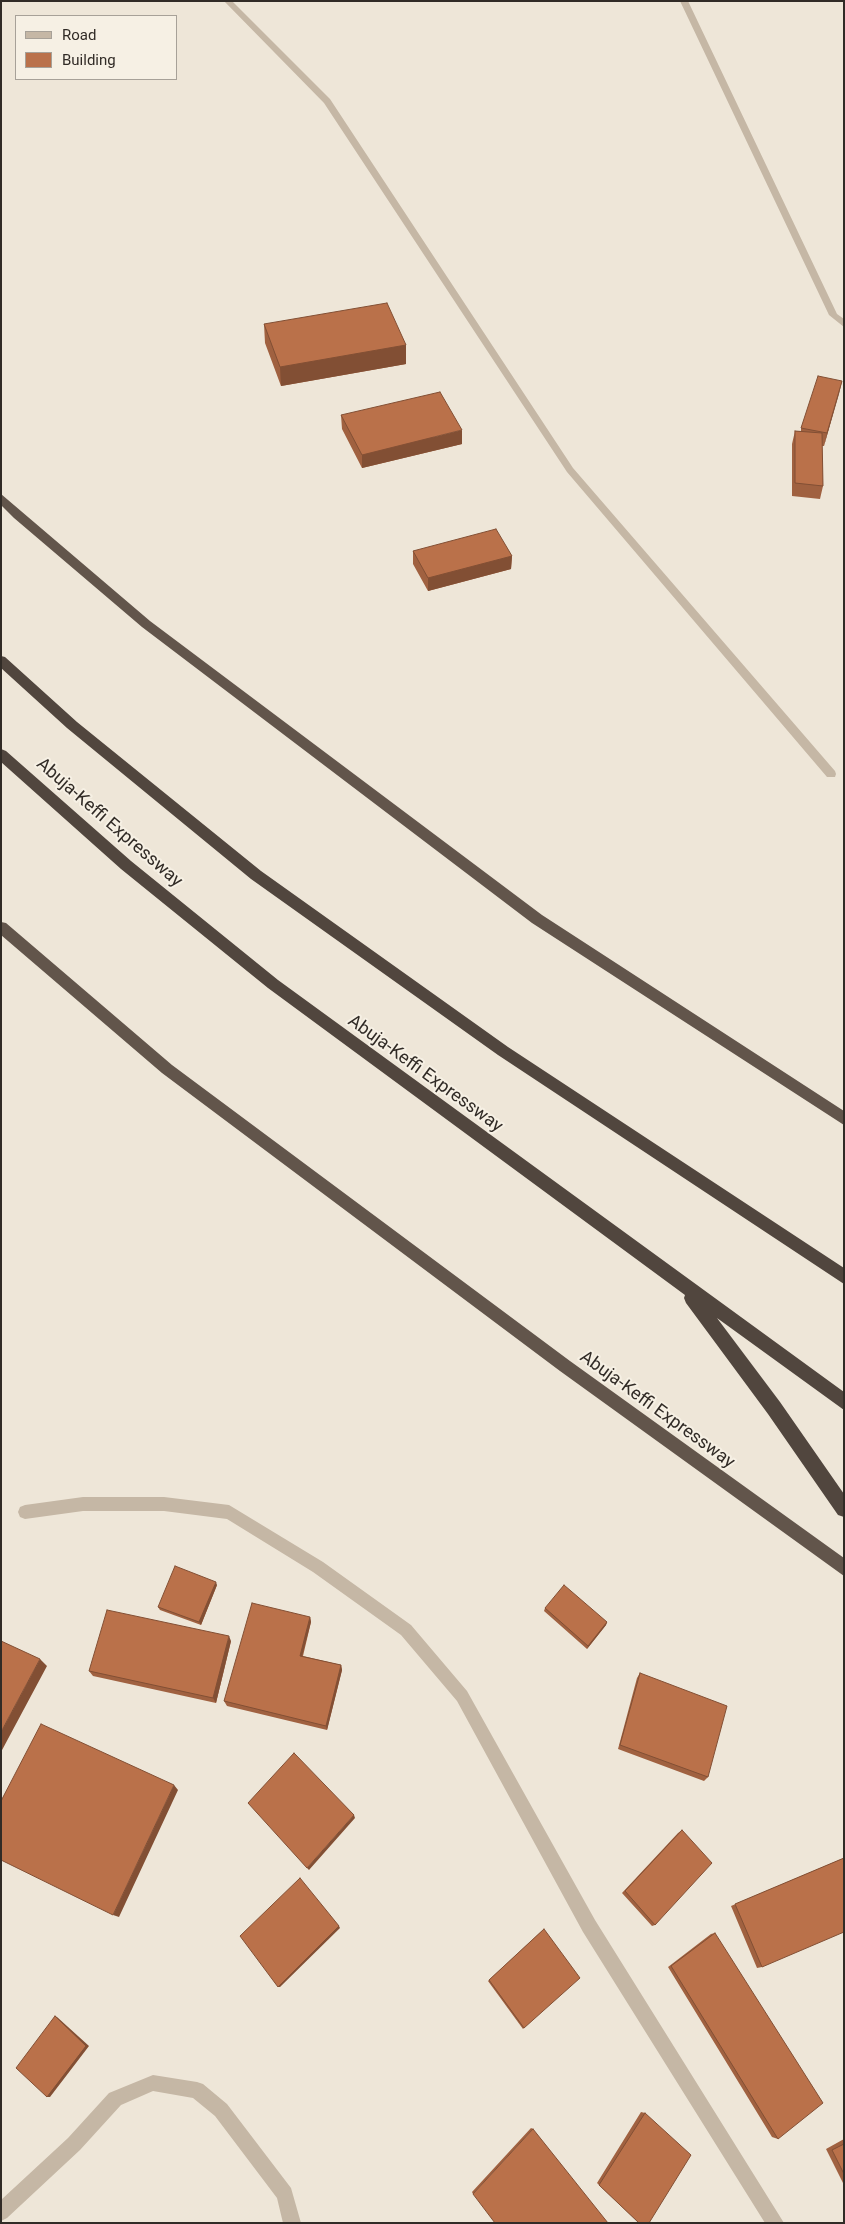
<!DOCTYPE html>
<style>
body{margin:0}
#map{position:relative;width:845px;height:2224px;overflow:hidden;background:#eee6d8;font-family:Roboto,sans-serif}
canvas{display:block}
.frame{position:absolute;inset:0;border:2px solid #312b26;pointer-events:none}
.legend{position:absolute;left:15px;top:15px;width:162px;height:65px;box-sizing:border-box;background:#f6f0e4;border:1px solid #a7a198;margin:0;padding:6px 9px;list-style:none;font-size:15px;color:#312b26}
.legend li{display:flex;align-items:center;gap:10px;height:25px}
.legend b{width:25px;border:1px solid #a7a198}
</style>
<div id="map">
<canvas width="845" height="2224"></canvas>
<div class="frame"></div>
<ul class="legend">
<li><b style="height:6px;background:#c5b7a5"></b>Road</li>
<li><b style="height:14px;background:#ba714a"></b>Building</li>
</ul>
</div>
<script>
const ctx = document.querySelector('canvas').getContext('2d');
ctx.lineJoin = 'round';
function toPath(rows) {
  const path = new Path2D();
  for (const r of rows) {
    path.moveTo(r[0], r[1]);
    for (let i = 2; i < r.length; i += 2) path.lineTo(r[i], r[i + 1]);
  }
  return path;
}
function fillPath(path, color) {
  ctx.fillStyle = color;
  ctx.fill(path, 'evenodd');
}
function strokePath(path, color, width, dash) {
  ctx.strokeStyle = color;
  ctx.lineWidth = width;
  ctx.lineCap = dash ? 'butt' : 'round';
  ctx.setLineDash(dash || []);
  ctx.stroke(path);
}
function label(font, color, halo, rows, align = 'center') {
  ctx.font = font + ' Roboto,sans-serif';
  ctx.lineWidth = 4;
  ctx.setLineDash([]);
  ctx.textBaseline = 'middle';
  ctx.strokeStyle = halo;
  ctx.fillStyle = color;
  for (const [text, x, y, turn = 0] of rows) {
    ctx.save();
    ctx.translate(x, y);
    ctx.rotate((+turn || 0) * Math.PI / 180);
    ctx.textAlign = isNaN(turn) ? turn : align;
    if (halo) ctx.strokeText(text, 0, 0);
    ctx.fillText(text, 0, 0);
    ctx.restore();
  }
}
const minor = toPath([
 [224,1,232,1,330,99,573,468,835,771,836,774,835,777,827,777,567,472,324,103,224,1],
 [680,1,688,1,837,314,844,319,844,327,829,315,680,1],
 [83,1497,164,1497,229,1505,323,1562,411,1625,467,1691,595,1920,784,2223,765,2223,583,1932,457,1701,401,1635,313,1572,227,1519,164,1511,83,1511,25,1519,20,1517,18,1512,20,1507,25,1505,83,1497],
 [153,2075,197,2082,203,2084,227,2104,291,2188,301,2223,283,2223,277,2198,215,2116,193,2098,153,2091,121,2105,80,2150,7,2218,1,2221,1,2200,68,2138,109,2093,153,2075]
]);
const trunk = toPath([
 [1,494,150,621,542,915,844,1111,844,1125,532,923,142,627,14,518,1,505,1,494],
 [1,922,6,923,172,1065,570,1361,844,1558,844,1576,560,1371,162,1073,1,935,1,922]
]);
const motorway = toPath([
 [1,656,5,657,77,722,261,871,508,1047,844,1268,844,1284,498,1055,251,879,67,728,1,668,1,656],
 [1,749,6,751,131,861,278,980,844,1392,844,1410,717,1318,780,1402,844,1494,844,1517,838,1515,768,1414,686,1303,684,1298,685,1295,268,988,121,869,1,762,1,749]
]);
const wall = toPath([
 [264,324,406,345,406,364,281,386,265,343],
 [842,381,824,446,822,446,823,486,820,499,792,496,792,444,795,431,801,431,801,428],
 [341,415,462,444,362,468,342,429],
 [413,551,512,556,511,569,428,591,413,564],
 [217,1585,201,1625,160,1610,158,1607],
 [545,1608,607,1622,606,1625,587,1649,544,1611],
 [310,1617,311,1622,303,1656,341,1665,342,1670,327,1730,227,1706,224,1701],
 [231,1641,216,1703,93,1676,89,1671],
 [640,1673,708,1777,704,1781,618,1749,637,1678],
 [682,1830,655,1925,652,1926,622,1893,678,1833],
 [844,1858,762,1967,757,1968,731,1906],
 [544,1929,524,2028,523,2029,488,1981],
 [715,1933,778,2139,772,2137,668,1967,711,1934],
 [641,2112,645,2113,639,2223,597,2183],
 [531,2128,533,2129,473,2194,472,2192],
 [844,2139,844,2185,826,2149]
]);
const shadedWall = toPath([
 [406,345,406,364,281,386,280,367],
 [842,381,839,394,824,446,827,433],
 [462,430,462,444,362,468,362,455],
 [512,556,511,569,428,591,428,578],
 [216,1582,217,1585,201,1625,199,1622],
 [310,1617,311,1622,301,1660,300,1656],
 [607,1622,606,1625,587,1649,588,1646],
 [229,1636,231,1641,216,1703,213,1698],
 [40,1659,47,1666,1,1752,1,1732],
 [341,1665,342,1670,327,1730,326,1726],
 [174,1785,178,1790,119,1917,113,1915],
 [354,1815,355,1818,309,1870,307,1868],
 [339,1926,340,1928,280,1987,278,1987],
 [55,2016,57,2017,89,2046,50,2097,47,2097]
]);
const building = toPath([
 [387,303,406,345,280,367,264,324,387,303],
 [818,376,842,381,827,433,801,428,818,376],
 [440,392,462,430,362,455,341,415,440,392],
 [795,431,822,433,823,486,795,483,795,431],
 [496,529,512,556,428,578,413,551,496,529],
 [175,1566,216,1582,199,1622,158,1607,175,1566],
 [564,1585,607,1622,588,1646,545,1608,564,1585],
 [252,1603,310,1617,300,1656,341,1665,326,1726,224,1701,252,1603],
 [107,1610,229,1636,213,1698,89,1671,107,1610],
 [1,1641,40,1659,1,1732,1,1641],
 [640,1673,727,1706,708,1777,620,1745,640,1673],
 [41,1724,174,1785,113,1915,1,1860,1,1801,41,1724],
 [294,1753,354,1815,307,1868,248,1803,294,1753],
 [682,1830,712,1863,655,1925,625,1891,682,1830],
 [844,1858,844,1932,762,1967,735,1904,844,1858],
 [300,1878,339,1926,278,1987,240,1936,300,1878],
 [544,1929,580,1978,524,2028,489,1980,544,1929],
 [715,1933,823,2103,778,2139,671,1966,715,1933],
 [55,2016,86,2046,47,2097,16,2068,55,2016],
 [645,2113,691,2155,649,2223,639,2223,599,2185,645,2113],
 [533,2129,608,2223,495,2223,473,2194,533,2129],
 [844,2144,844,2174,832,2150,844,2144]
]);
const streetNames = [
 ["Abuja-Keffi Expressway",109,823,41],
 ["Abuja-Keffi Expressway",425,1074,36],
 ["Abuja-Keffi Expressway",657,1410,36]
];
fillPath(minor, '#c5b7a5');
fillPath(trunk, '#62554b');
fillPath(motorway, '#51463e');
fillPath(wall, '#a06140');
fillPath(shadedWall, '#824f34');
fillPath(building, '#ba714a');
strokePath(building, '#824f34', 1);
label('18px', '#312b26', '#f6f0e4', streetNames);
</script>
